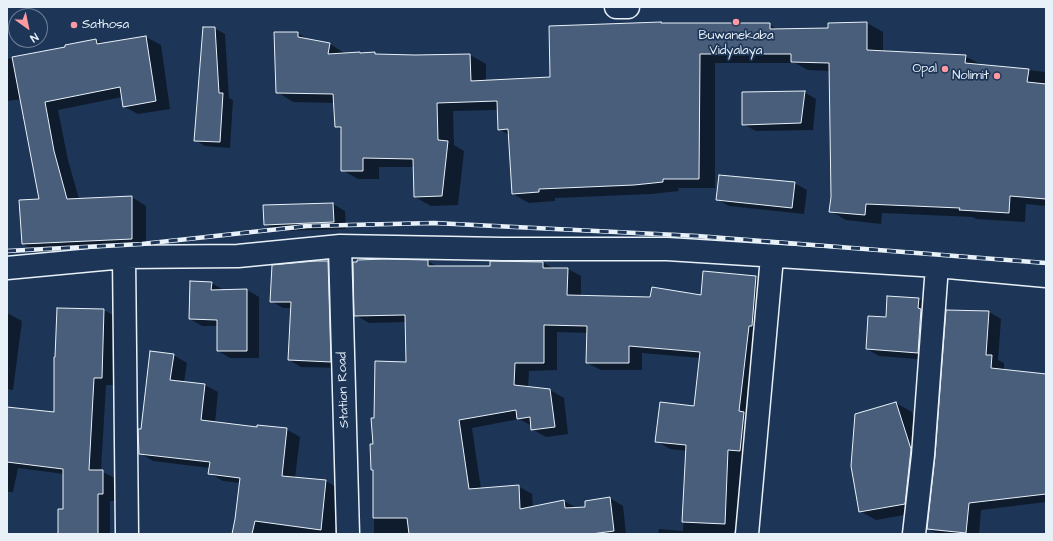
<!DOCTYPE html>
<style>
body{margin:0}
#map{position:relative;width:1053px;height:541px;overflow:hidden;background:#1d3557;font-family:"Architects Daughter",sans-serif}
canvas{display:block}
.frame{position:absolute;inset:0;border:8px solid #e8f1f8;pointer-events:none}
.north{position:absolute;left:8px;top:8px;width:40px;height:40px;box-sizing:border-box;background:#1d3557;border:1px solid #6e8097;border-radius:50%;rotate:147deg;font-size:11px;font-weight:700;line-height:16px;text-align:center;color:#e8f1f8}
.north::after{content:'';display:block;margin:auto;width:14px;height:18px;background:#ff9aa2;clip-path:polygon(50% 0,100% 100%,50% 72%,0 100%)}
</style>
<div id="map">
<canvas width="1053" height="541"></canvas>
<div class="frame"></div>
<div class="north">N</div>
</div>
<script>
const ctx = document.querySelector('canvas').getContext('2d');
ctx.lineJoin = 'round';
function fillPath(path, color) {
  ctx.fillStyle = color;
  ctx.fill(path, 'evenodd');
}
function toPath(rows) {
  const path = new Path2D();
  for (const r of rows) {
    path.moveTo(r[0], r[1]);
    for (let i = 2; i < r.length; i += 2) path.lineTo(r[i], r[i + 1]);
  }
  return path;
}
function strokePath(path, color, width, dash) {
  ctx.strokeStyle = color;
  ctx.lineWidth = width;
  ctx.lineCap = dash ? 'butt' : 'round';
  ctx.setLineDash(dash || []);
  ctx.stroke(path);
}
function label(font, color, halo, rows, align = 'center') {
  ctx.font = font + ' "Architects Daughter",sans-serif';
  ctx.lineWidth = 3.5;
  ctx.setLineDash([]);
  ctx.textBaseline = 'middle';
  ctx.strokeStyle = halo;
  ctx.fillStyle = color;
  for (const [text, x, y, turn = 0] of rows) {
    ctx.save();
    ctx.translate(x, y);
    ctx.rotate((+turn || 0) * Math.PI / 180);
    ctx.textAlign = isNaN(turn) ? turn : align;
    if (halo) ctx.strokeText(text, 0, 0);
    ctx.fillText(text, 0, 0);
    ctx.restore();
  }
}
const shadow = toPath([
 [661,23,664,24,769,24,778,30,829,29,867,23,883,32,883,52,965,56,982,65,1046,72,1046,206,1026,204,1025,222,976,219,973,217,882,213,881,224,846,220,830,211,832,197,830,71,808,70,795,63,715,63,715,188,678,188,679,191,651,194,555,198,555,201,529,203,513,194,509,135,499,129,498,110,453,111,454,145,464,151,458,205,431,206,415,197,414,167,379,167,379,179,358,179,342,170,342,130,336,126,335,103,293,102,277,92,298,33,310,41,330,44,346,54,375,53,378,55,470,55,486,64,486,81,551,78],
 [214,28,225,34,229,98,233,100,230,148,205,146,195,140],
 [146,37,161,45,170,109,138,114,123,106,122,97,58,110,68,160,79,199,132,197,146,206,146,246,37,252,23,244,41,200,22,99,7,101,7,59,67,48,96,40,103,44],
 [804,92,816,99,813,130,756,131,743,124],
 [794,183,807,190,804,214,729,206,717,199],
 [333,204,345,211,346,229,277,231,265,224,264,206],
 [428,261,438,267,491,267,543,262,554,269,568,269,581,276,581,297,651,298,702,296,704,273,756,277,770,284,753,459,741,457,739,531,734,531,733,534,658,534,659,529,683,531,687,451,670,449,656,441,695,407,700,358,642,353,642,370,601,370,587,363,588,333,557,332,557,370,529,371,528,388,550,390,564,398,568,434,546,437,532,429,532,426,519,419,472,428,481,489,518,486,532,494,533,507,564,501,577,508,586,508,610,498,623,506,626,534,361,534,361,533,374,533,374,471,372,469,375,419,407,363,406,322,369,323,355,315],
 [328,262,340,270,343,368,301,367,289,360,292,308,283,308,271,301],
 [211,283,224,290,247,290,259,297,259,358,230,358,218,351,218,326,202,326,190,319],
 [919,299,931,306,930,360,879,356,867,349,887,318],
 [104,310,116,317,114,385,106,385,101,471,115,478,115,501,110,501,110,534,59,534,64,510,64,474,18,468,13,492,7,492,7,408,55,414],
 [947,311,989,312,1001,319,998,360,1004,363,1004,370,1046,375,1046,502,981,510,979,534,938,534,928,529,936,456],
 [7,313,22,321,13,390,7,389],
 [173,355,187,363,184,382,205,385,218,392,215,423,258,428,286,429,300,437,295,478,326,481,339,489,335,533,337,534,233,534,241,483,223,481,209,473,210,468,153,461,140,453,142,430],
 [896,403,912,412,926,459,921,512,876,520,860,511]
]);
const building = toPath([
 [661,22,661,23,770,23,770,29,828,28,828,23,867,22,867,50,966,55,965,63,1029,69,1027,82,1046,84,1046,199,1010,196,1009,213,959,210,960,208,866,204,865,215,829,212,831,197,829,63,791,62,791,54,700,54,699,179,663,179,663,182,634,185,539,189,539,192,512,194,508,129,498,130,497,101,437,103,438,140,448,141,442,196,414,197,413,159,363,158,363,171,341,171,341,127,335,127,333,94,276,93,274,32,298,32,298,37,330,43,328,54,360,52,360,53,375,52,375,54,415,55,470,54,471,81,550,77,549,26,661,22],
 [203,27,215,27,219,93,223,93,220,142,194,141,203,27],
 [146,36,156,101,123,107,120,87,45,102,54,151,67,199,132,196,132,239,22,244,19,200,39,199,12,57,65,47,65,45,96,39,97,44,146,36],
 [805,91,801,123,742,125,742,92,805,91],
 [719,175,795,182,792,208,716,200,719,175],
 [333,203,334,222,264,225,263,205,333,203],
 [385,259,428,260,428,266,490,266,490,261,543,262,543,268,568,268,567,295,650,297,652,287,701,295,703,271,756,276,752,326,749,326,739,411,744,412,740,451,728,450,725,524,682,522,686,445,655,442,660,402,694,406,700,352,629,346,629,363,586,363,587,326,544,325,544,363,515,363,514,385,550,389,555,427,531,430,530,417,517,419,516,410,459,420,469,489,519,485,520,509,564,500,565,508,585,507,585,501,610,497,614,531,591,534,409,534,407,518,373,518,373,470,371,470,370,444,373,444,371,418,374,418,375,361,406,362,405,315,354,316,353,262,357,262,357,260,385,259],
 [315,261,328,261,331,362,288,360,291,302,270,302,272,265,315,261],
 [190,281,212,282,211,290,247,289,247,351,217,351,217,320,189,319,190,281],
 [887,296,919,298,918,308,921,309,918,353,866,349,868,316,886,317,887,296],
 [57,308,104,309,102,378,94,378,89,470,103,470,103,494,98,494,98,534,58,534,58,509,63,509,63,469,7,462,7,407,54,412,54,357,55,357,57,308],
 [946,310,989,311,986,355,992,355,991,368,1046,374,1046,494,969,503,966,533,927,529,935,456,946,310],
 [150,351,174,354,170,380,205,384,201,420,257,427,257,425,287,428,282,476,326,480,321,530,255,521,252,534,232,534,235,519,240,478,208,474,210,462,139,454,138,429,141,429,150,351],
 [896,402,911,449,905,504,859,512,851,466,855,414,896,402]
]);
const street = toPath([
 [340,246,348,534],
 [124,257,127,534],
 [7,268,124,257,238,256,340,246,503,249,667,249,937,266,1046,276],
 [747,534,772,257],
 [914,534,923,455,937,266]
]);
const primary = toPath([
 [616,7,628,7]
]);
const rail = toPath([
 [7,251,142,244,307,226,434,223,697,236,1046,263]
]);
const markers = [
 [736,22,4,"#ff9aa2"],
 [74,25,4,"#ff9aa2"],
 [945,69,4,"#ff9aa2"],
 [997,76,4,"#ff9aa2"]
];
const poiNames = [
 ["Sathosa",82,25,"left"],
 ["Buwanekaba",736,36,"center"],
 ["Vidyalaya",736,51,"center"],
 ["Opal",937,69],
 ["Nolimit",989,76]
];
const streetNames = [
 ["Station Road",344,390,-92]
];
fillPath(shadow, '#0007');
fillPath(building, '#495e7a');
strokePath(building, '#e8f1f8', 1);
strokePath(street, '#e8f1f8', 25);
strokePath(primary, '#e8f1f8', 25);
strokePath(street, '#1d3557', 22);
strokePath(primary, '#1d3557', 22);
strokePath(rail, '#e8f1f8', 4.5);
strokePath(rail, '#1d3557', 3, [9]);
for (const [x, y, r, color] of markers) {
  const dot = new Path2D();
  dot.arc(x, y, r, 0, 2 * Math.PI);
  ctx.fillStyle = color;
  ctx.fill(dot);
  strokePath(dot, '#1d3557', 1.5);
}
label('13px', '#e8f1f8', '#1d3557', poiNames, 'right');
label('13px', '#e8f1f8', '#1d3557', streetNames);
</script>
